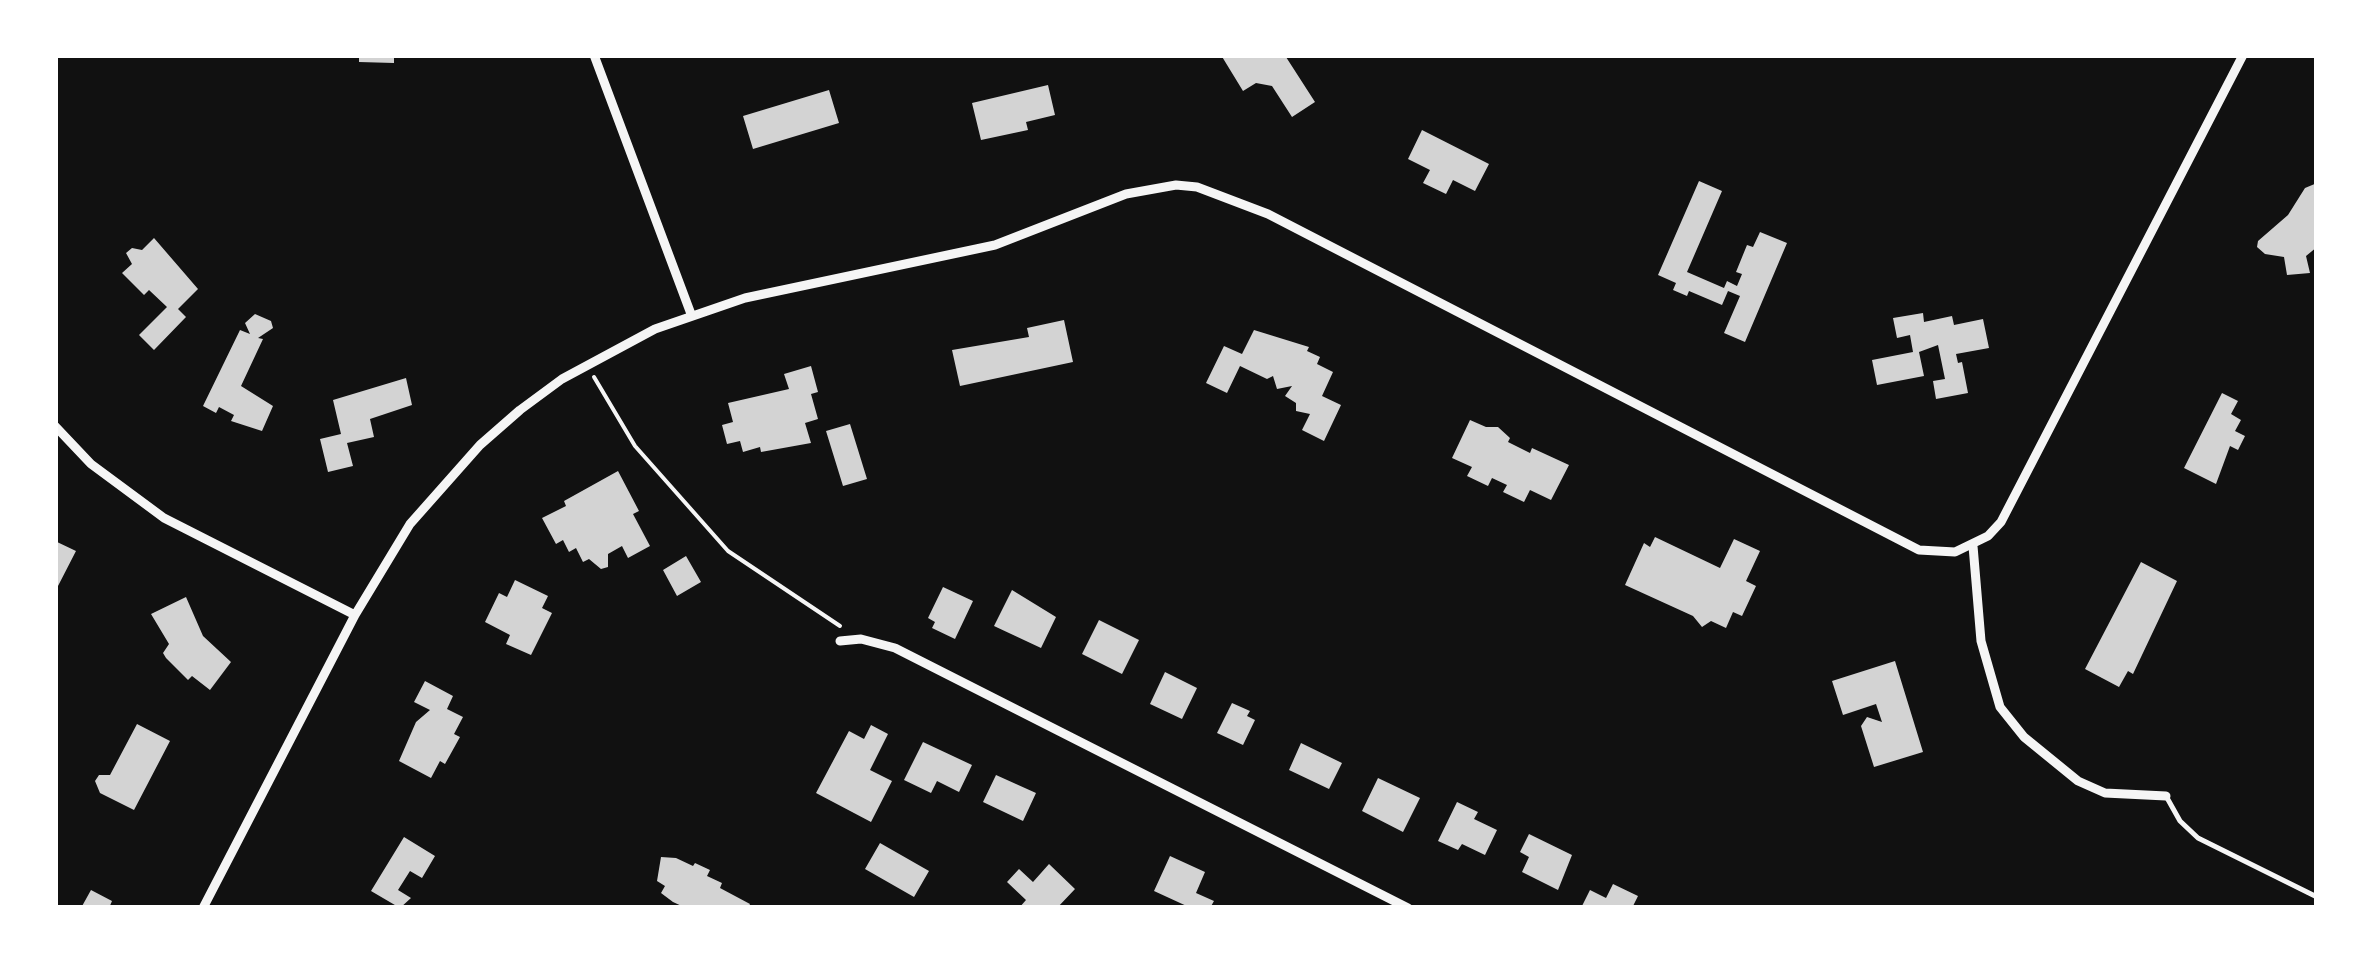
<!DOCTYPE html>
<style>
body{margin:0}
#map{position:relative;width:2372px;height:963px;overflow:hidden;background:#111;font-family:"Exo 2",sans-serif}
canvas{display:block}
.frame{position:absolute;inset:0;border:58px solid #fff;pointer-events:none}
</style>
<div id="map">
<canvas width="2372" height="963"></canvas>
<div class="frame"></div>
</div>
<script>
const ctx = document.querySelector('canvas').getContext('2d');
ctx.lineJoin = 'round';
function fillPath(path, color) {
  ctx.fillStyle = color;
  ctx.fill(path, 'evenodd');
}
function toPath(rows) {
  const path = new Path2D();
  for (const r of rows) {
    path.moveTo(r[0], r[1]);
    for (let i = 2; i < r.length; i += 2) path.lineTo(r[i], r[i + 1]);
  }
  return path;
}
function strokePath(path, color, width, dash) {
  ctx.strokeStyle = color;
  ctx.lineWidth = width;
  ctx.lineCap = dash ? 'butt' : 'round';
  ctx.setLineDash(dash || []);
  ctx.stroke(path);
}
const building = toPath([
 [359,55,394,55,394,63,359,62],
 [1221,55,1286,57,1315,102,1292,117,1272,86,1256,83,1243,91],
 [1048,85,1055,115,1026,122,1028,130,981,140,972,103],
 [829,90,839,123,753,149,743,116],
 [1422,130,1489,164,1475,191,1453,180,1446,194,1423,183,1430,170,1408,159],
 [1699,181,1722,191,1687,272,1724,288,1727,281,1737,286,1742,274,1736,272,1747,245,1753,247,1760,232,1787,243,1745,342,1724,333,1740,296,1728,291,1722,305,1689,291,1687,296,1673,290,1676,283,1658,275],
 [2317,183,2317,247,2306,256,2310,273,2287,275,2284,257,2265,254,2257,247,2258,241,2288,215,2305,188],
 [154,238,198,289,178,309,186,317,154,350,139,335,167,307,149,290,144,295,122,273,132,264,126,253,132,248,142,250],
 [1923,313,1924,322,1952,316,1954,325,1983,319,1989,348,1956,354,1958,363,1962,362,1968,393,1936,399,1933,381,1945,379,1938,345,1919,352,1924,376,1877,385,1872,360,1913,352,1910,335,1897,338,1893,318],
 [255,314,271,321,273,328,258,338,263,339,241,386,273,406,262,431,231,421,234,415,219,407,216,413,203,406,240,330,250,334,245,323],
 [1064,320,1073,362,960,386,952,350,1029,337,1027,328],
 [1254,330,1309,347,1307,351,1320,357,1317,364,1333,372,1322,396,1341,405,1324,441,1302,430,1310,414,1296,411,1296,403,1285,396,1292,386,1277,389,1273,376,1267,379,1240,366,1227,393,1206,383,1224,346,1242,354],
 [811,366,818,392,811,394,818,419,805,423,811,443,761,452,760,447,743,452,740,441,727,444,722,425,733,422,728,403,789,389,784,374],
 [406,378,412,405,370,419,374,437,347,443,353,466,328,472,320,439,341,434,333,400],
 [2222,393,2238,401,2231,414,2241,420,2235,431,2245,436,2238,450,2230,446,2216,484,2184,468],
 [1470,420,1486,427,1498,427,1510,438,1508,442,1530,453,1532,448,1569,465,1551,500,1530,490,1524,502,1503,492,1507,485,1492,478,1488,486,1467,476,1472,467,1452,458],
 [850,424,867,479,843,486,826,431],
 [618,471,639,511,633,514,650,546,628,558,622,546,608,554,608,567,601,569,589,559,583,562,576,548,569,552,563,540,556,544,542,518,566,506,564,501],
 [1655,537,1720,568,1734,539,1760,551,1746,581,1756,586,1742,616,1733,612,1726,628,1711,621,1702,627,1693,616,1625,585,1644,543,1650,547],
 [55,541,76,551,58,586,55,585],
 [686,556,701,582,677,596,663,570],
 [2141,562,2177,581,2133,674,2128,671,2119,687,2085,669],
 [515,580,548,596,542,608,552,613,531,655,506,644,510,635,485,622,499,593,507,597],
 [943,587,973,601,955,639,932,628,935,622,928,618],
 [1012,590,1056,617,1041,648,994,626],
 [186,597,203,636,231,662,210,690,192,676,188,680,166,658,163,653,169,644,151,614],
 [1099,620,1139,640,1122,674,1082,654],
 [1895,661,1923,752,1874,767,1861,726,1867,717,1882,722,1876,704,1843,715,1832,681],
 [1165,672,1197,688,1182,719,1150,704],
 [425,681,453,696,447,709,463,717,454,734,460,737,445,764,440,761,431,778,399,761,416,722,430,710,414,702],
 [1232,703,1250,711,1247,716,1255,720,1243,745,1217,733],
 [137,724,170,741,134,810,100,793,95,781,99,775,110,775],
 [871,725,888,734,870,770,892,781,871,822,816,793,849,731,864,739],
 [923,742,972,765,959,792,937,781,931,793,904,780],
 [1301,743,1342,763,1329,789,1289,770],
 [996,775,1036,793,1023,821,983,802],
 [1378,778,1420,798,1403,832,1362,811],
 [1457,802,1478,812,1474,819,1497,830,1485,855,1462,844,1458,850,1438,841],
 [1529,834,1572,855,1558,890,1522,872,1529,857,1520,852],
 [404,837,435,856,422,878,410,871,398,890,411,898,400,908,371,891],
 [880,843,929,871,914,897,865,869],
 [1170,856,1205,872,1196,893,1214,901,1210,908,1191,908,1154,891],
 [661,857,676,858,693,866,695,863,710,870,707,876,722,883,720,888,750,904,748,908,686,908,673,902,661,893,665,886,657,881],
 [1049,864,1075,889,1057,908,1019,908,1026,900,1007,882,1019,869,1033,882],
 [1613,884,1638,896,1632,908,1581,908,1590,890,1606,898],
 [91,890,112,901,109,908,81,908]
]);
const path = toPath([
 [594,377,635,446,728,551,840,626]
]);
const service = toPath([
 [2166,796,2180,821,2198,838,2317,897]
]);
const minor = toPath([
 [594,55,691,314],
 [55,426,91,464,164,518,355,615],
 [1973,546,1981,641,2000,707,2024,737,2078,781,2105,793,2166,796],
 [840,641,861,639,895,648,1408,908],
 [203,908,355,615,410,524,480,445,520,410,562,379,655,329,745,298,995,245,1126,194,1176,185,1197,187,1268,214,1919,550,1955,552,1988,536,2001,522,2243,55]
]);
fillPath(building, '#d3d3d3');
strokePath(path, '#f5f5f5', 4);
strokePath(service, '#f5f5f5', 5);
strokePath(minor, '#f5f5f5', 9);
</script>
